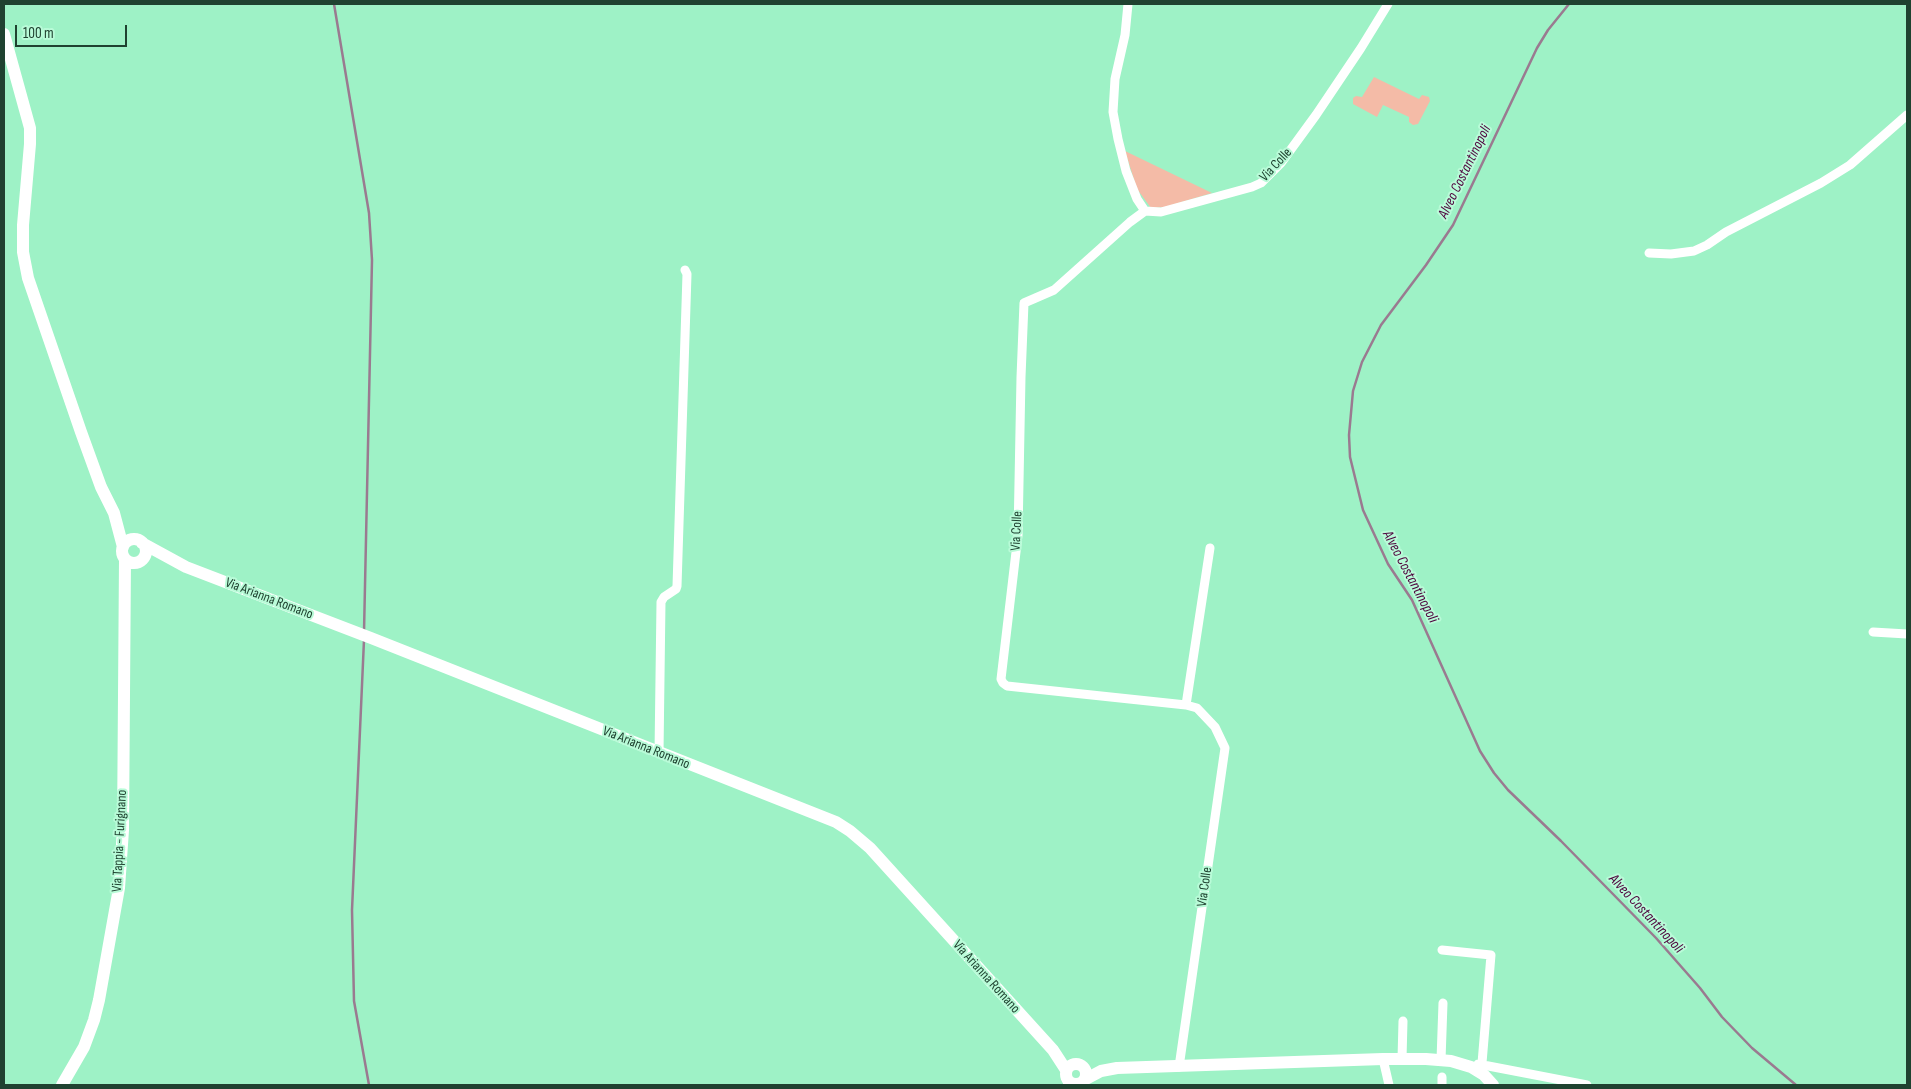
<!DOCTYPE html>
<style>
body{margin:0}
#map{position:relative;width:1911px;height:1089px;overflow:hidden;background:#9ef2c6;font-family:"Sofia Sans Condensed",sans-serif}
canvas{display:block}
.frame{position:absolute;inset:0;border:5px solid #1f4230;pointer-events:none}
.scale{position:absolute;left:15px;top:25px;width:112px;height:22px;box-sizing:border-box;border:2px solid #1f4230;border-top:0;padding-left:6px;font-size:15px;line-height:18px;white-space:nowrap;color:#1f4230;-webkit-text-stroke:4px #b9fbd8;paint-order:stroke}
</style>
<div id="map">
<canvas width="1911" height="1089"></canvas>
<div class="frame"></div>
<div class="scale">100 m</div>
</div>
<script>
const ctx = document.querySelector('canvas').getContext('2d');
ctx.lineJoin = 'round';
function fillPath(path, color) {
  ctx.fillStyle = color;
  ctx.fill(path, 'evenodd');
}
function toPath(rows) {
  const path = new Path2D();
  for (const r of rows) {
    if (r.length === 3) {
      path.moveTo(r[0] + r[2], r[1]);
      path.arc(r[0], r[1], r[2], 0, 2 * Math.PI);
      continue;
    }
    path.moveTo(r[0], r[1]);
    for (let i = 2; i < r.length; i += 2) path.lineTo(r[i], r[i + 1]);
  }
  return path;
}
function strokePath(path, color, width, dash) {
  ctx.strokeStyle = color;
  ctx.lineWidth = width;
  ctx.lineCap = dash ? 'butt' : 'round';
  ctx.setLineDash(dash || []);
  ctx.stroke(path);
}
function label(font, color, halo, rows, align = 'center') {
  ctx.font = font + ' "Sofia Sans Condensed",sans-serif';
  ctx.lineWidth = 4;
  ctx.setLineDash([]);
  ctx.textBaseline = 'middle';
  ctx.strokeStyle = halo;
  ctx.fillStyle = color;
  for (const [text, x, y, turn = 0] of rows) {
    ctx.save();
    ctx.translate(x, y);
    ctx.rotate((+turn || 0) * Math.PI / 180);
    ctx.textAlign = isNaN(turn) ? turn : align;
    if (halo) ctx.strokeText(text, 0, 0);
    ctx.fillText(text, 0, 0);
    ctx.restore();
  }
}
const green = toPath([
 [1374,77,1419,99,1422,95,1429,97,1430,101,1418,124,1413,125,1409,122,1409,117,1383,105,1377,117,1353,104,1353,98,1356,96,1362,97],
 [1125,151,1212,193,1165,207,1151,208,1137,189]
]);
const stream = toPath([
 [334,4,369,213,372,260,364,632],
 [1569,4,1548,30,1537,48,1453,225,1426,265,1381,325,1362,362,1353,391,1349,435,1350,457,1363,510,1388,564,1412,600,1480,751,1494,773,1508,790,1561,841,1656,938,1700,988,1722,1017,1752,1048,1796,1085],
 [364,640,352,910,354,1001,369,1085]
]);
const street = toPath([
 [1128,4,1125,35,1115,79,1113,112,1118,139,1126,171,1137,199,1145,211],
 [1649,253,1671,254,1694,251,1707,245,1726,232,1821,183,1850,165,1907,115],
 [1873,632,1907,634],
 [1186,705,1210,548],
 [659,753,661,602,664,597,676,589,677,586,687,274,685,270],
 [1442,950,1491,955,1482,1063],
 [1383,1059,1389,1085],
 [1402,1059,1403,1021],
 [1441,1060,1443,1003],
 [1478,1064,1587,1085],
 [1179,1067,1225,748,1215,727,1197,708,1186,705,1007,686,1003,683,1001,679,1018,535,1021,377,1024,303,1054,290,1130,222,1145,211,1161,212,1252,187,1261,183,1281,163,1316,115,1361,48,1388,4],
 [1067,1080,1068,1085],
 [1077,1085,1079,1084],
 [1442,1085,1442,1077]
]);
const secondary = toPath([
 [4,34,30,128,30,144,23,225,23,252,28,278,81,432,101,487,114,513,123,547],
 [134,551,12],
 [142,543,186,567,371,638,836,822,850,831,870,848,1053,1050,1066,1070],
 [1076,1074,10],
 [1084,1080,1101,1071,1117,1068,1383,1059,1426,1059,1451,1061,1471,1067,1484,1075,1493,1085],
 [62,1085,84,1047,94,1020,99,1000,119,888,123,830,125,559]
]);
const streetNames = [
 ["Via Colle",1276,165,-47],
 ["Via Colle",1017,531,-87],
 ["Via Arianna Romano",269,599,21],
 ["Via Arianna Romano",646,748,22],
 ["Via Tappia - Furignano",120,841,-87],
 ["Via Colle",1205,887,-82],
 ["Via Arianna Romano",986,977,48]
];
const waterNames = [
 ["Alveo Costantinopoli",1465,172,-64],
 ["Alveo Costantinopoli",1410,577,62],
 ["Alveo Costantinopoli",1646,914,47]
];
fillPath(green, '#f4bba7');
strokePath(stream, '#9a7a90', 2.5);
strokePath(street, '#fff', 9);
strokePath(secondary, '#fff', 12);
label('14px', '#1f4230', '#b9fbd8', streetNames);
label('italic 15px', '#4e033d', '#b9fbd8', waterNames);
</script>
